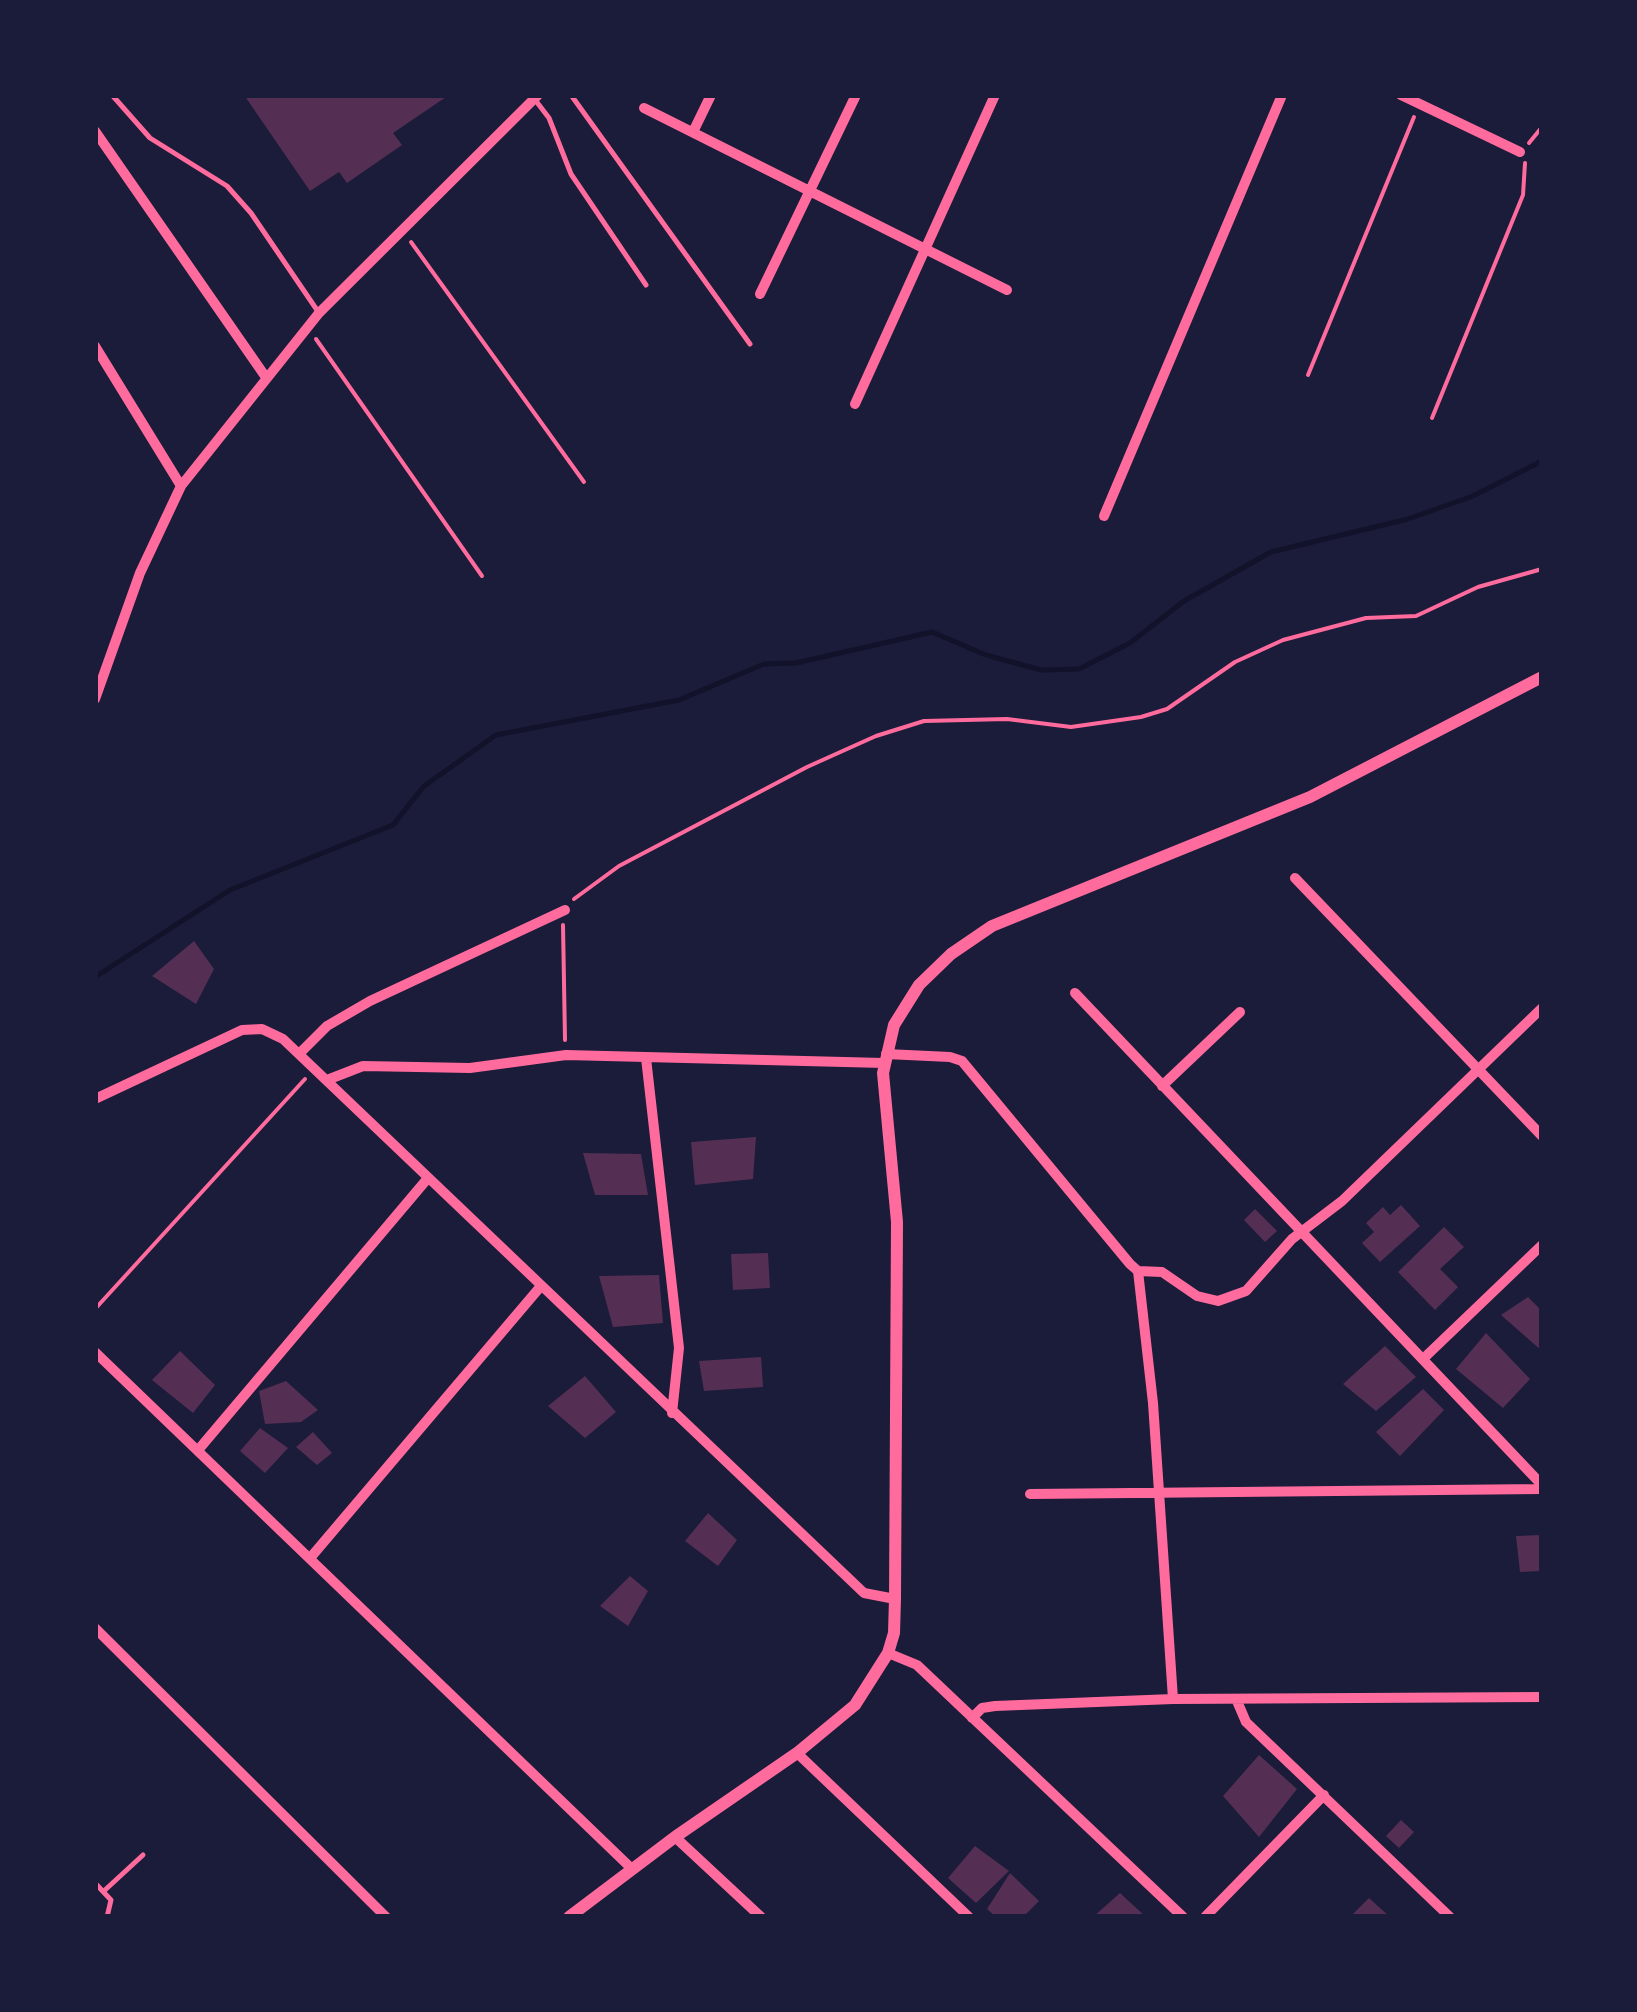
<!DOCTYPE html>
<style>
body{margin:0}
#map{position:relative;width:1637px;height:2012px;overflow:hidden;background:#1b1b3a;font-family:Barlow,sans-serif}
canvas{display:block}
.frame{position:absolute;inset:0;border:98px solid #1b1b3a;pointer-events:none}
</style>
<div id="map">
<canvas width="1637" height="2012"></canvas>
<div class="frame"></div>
</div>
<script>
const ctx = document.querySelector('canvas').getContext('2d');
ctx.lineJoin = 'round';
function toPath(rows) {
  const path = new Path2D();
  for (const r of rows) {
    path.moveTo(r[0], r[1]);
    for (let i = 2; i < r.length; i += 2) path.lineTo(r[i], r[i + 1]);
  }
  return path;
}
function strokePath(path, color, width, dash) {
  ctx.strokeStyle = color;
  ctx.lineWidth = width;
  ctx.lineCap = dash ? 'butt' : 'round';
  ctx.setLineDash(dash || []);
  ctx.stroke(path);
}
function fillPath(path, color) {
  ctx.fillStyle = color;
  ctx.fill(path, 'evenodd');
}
const stream = toPath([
 [95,977,230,890,393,825,424,786,496,735,679,700,764,664,796,663,932,632,986,655,1041,670,1079,669,1130,643,1184,601,1271,552,1408,519,1473,496,1542,461]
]);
const building = toPath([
 [244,95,449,95,393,133,402,145,347,183,339,172,310,191],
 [194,941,214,969,196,1004,152,976],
 [756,1137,753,1179,695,1185,691,1142],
 [583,1153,641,1154,648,1195,595,1195],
 [1401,1205,1420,1226,1380,1262,1362,1243,1374,1232,1366,1223,1383,1207,1390,1215],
 [1255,1209,1277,1231,1265,1242,1244,1220],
 [1444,1227,1464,1247,1440,1269,1458,1287,1435,1310,1398,1272],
 [768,1253,770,1288,733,1290,731,1254],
 [659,1275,663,1323,613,1327,599,1276],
 [1528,1297,1542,1311,1542,1351,1501,1315],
 [1486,1333,1530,1379,1503,1408,1456,1369],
 [1385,1346,1416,1377,1376,1411,1343,1384],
 [180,1351,215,1385,193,1413,152,1380],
 [761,1357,763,1387,704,1391,699,1361],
 [585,1376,616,1412,585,1438,548,1406],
 [286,1381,318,1410,301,1422,265,1424,259,1391],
 [1423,1389,1444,1410,1400,1456,1376,1432],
 [260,1428,288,1448,265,1473,240,1451],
 [313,1432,332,1453,317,1465,296,1447],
 [708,1513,737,1540,718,1566,685,1541],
 [1542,1535,1542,1571,1520,1572,1516,1536],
 [630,1576,648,1591,628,1626,600,1606],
 [1259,1755,1297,1789,1259,1837,1223,1796],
 [1401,1820,1414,1832,1399,1848,1386,1836],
 [975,1846,1009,1871,976,1903,948,1878],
 [1010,1873,1039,1901,1023,1917,996,1917,987,1909],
 [1120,1893,1146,1917,1093,1917],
 [1369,1898,1390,1917,1350,1917]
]);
const path = toPath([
 [1529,143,1542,127],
 [411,242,584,482],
 [316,339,482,576],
 [1308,375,1414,117],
 [1432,418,1523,195,1525,163],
 [574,899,619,866,807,767,876,736,924,721,1007,719,1071,727,1141,717,1167,709,1235,662,1283,640,1366,618,1416,616,1478,587,1542,569],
 [563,925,565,1040],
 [95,1309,305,1079]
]);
const service = toPath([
 [112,95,150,138,227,186,251,213,319,313],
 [571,95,750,344],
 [536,101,549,118,571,174,646,285],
 [95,1883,111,1900,107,1917],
 [105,1890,143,1855]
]);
const minor = toPath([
 [1401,95,1520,152],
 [644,108,1007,290],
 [95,131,265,376],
 [693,132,711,95],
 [760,294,856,95],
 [95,346,181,486],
 [855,404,995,95],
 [1104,516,1282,95],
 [95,699,140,573,181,486,319,313,538,95],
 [1295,878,1542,1136],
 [1075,993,1542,1485],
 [299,1054,327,1026,370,1001,565,910],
 [886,1054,950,1057,962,1061,1130,1264,1138,1271,1162,1272,1197,1296,1218,1301,1246,1291,1292,1239,1342,1201,1542,1008],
 [646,1058,679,1348,672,1413],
 [327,1080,363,1066,470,1068,566,1055,884,1063],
 [1162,1086,1240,1012],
 [95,1099,242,1030,262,1029,283,1039,864,1593,895,1599],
 [1138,1271,1153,1403,1173,1699],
 [95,1352,631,1868],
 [1424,1358,1542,1245],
 [199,1449,428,1178],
 [1030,1494,1542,1489],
 [311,1557,541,1286],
 [95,1628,386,1917],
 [888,1653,917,1665,1183,1917],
 [1237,1701,1246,1722,1450,1917],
 [972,1718,982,1708,995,1706,1173,1699,1542,1697],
 [797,1753,969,1917],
 [675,1837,761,1917],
 [1205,1917,1324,1795]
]);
const tertiary = toPath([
 [569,1917,675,1837,797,1753,855,1705,888,1653,894,1633,895,1599,897,1222,883,1073,894,1025,919,985,951,954,992,926,1310,797,1542,677]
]);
strokePath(stream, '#12122b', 5);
fillPath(building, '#542f53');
strokePath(path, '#ff6b9d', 4);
strokePath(service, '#ff6b9d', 5);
strokePath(minor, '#ff6b9d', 10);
strokePath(tertiary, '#ff6b9d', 12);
</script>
